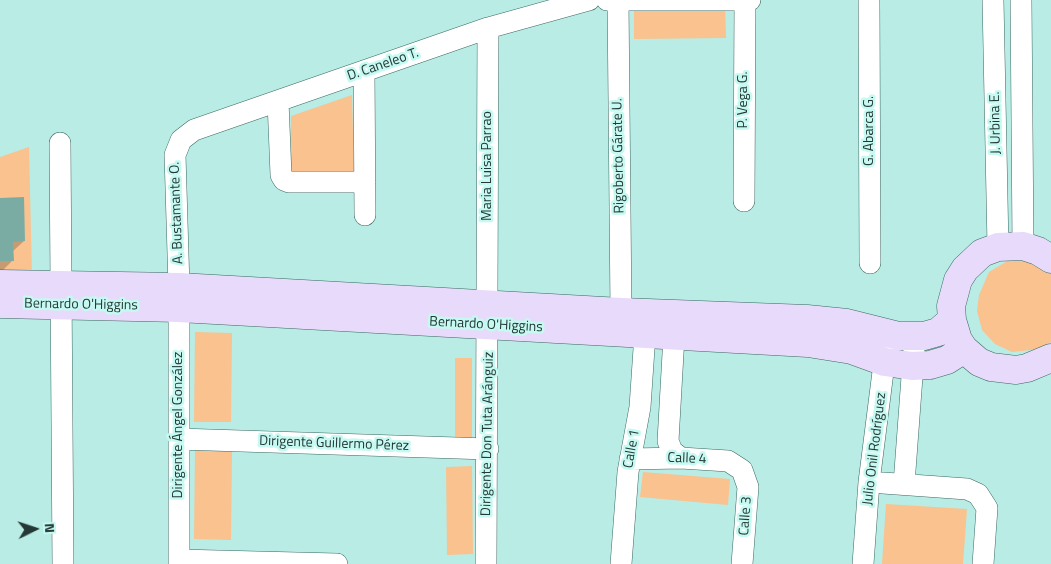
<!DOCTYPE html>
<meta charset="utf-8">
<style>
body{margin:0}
#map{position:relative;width:1051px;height:564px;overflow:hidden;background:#b9ece4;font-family:"Titillium Web",sans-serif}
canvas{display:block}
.north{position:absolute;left:10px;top:504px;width:50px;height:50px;-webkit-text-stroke:4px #c6f9f1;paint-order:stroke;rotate:86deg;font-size:14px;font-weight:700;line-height:20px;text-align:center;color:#243835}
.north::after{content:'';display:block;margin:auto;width:18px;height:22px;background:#243835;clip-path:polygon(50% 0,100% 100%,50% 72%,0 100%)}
</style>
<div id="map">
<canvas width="1051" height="564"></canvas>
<div class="north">N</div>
</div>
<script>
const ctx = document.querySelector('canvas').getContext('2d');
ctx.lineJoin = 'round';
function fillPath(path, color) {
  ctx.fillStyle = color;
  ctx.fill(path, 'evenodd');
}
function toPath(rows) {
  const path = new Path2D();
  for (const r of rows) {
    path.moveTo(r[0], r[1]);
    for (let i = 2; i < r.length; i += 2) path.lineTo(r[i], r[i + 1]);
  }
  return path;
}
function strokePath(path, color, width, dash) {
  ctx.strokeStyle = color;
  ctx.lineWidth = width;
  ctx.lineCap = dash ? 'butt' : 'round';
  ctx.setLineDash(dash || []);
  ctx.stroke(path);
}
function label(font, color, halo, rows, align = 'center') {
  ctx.font = font + ' "Titillium Web",sans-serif';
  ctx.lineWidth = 5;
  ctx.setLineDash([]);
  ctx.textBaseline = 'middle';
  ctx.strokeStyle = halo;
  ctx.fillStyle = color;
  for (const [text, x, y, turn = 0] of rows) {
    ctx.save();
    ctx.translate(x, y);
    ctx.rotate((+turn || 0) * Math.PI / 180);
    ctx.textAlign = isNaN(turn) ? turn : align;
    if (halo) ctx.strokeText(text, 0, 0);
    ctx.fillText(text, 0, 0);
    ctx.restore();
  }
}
const green = toPath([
 [725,7,726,38,634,39,634,8],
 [352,95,354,175,290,174,291,116],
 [29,147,32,277,0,277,0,157],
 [1009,260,1033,262,1051,273,1051,342,1040,349,1012,352,995,344,982,330,977,311,979,295,989,272],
 [195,332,232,333,231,422,194,422],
 [455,358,472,358,472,440,455,439],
 [195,450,232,451,231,540,194,539],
 [472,466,473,554,447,555,446,467],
 [643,472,730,479,728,505,640,497],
 [886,504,967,509,963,564,882,564]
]);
const shadow = toPath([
 [0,199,24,241,12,252,13,260,0,273]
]);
const building = toPath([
 [24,197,25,241,13,242,14,261,0,261,0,198]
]);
const street = toPath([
 [607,0,750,0],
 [618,0,621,312],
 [869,0,870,263],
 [993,0,998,247],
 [1021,0,1023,246],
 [364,71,365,215],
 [278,101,281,175,284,180,289,182,365,182],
 [60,143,63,564],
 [744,201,745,0],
 [674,336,668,441,672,451,681,458],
 [179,439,488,449],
 [630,459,681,458,728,461,742,470,748,487,742,564],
 [869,482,967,489,978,494,987,508,983,564],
 [904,484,914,350],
 [179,560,337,564],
 [179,564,179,287,175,155,181,140,194,130,488,28,589,0],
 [486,564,488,28],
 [621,564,628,472,640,407,645,334],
 [863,564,869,482,886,348]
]);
const secondary = toPath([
 [1051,259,1038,251,1023,246,998,247,982,253,965,269,958,280,951,306,952,320,958,340,964,349,979,362,991,367,1016,370,1027,368,1051,358],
 [0,284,179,287,621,312,807,319,847,323,899,336,924,336,938,332,952,320],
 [0,304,179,308,808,343,852,350,885,362,912,366,930,365,947,360,964,349]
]);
const streetNames = [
 ["D. Caneleo T.",383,65,-19],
 ["P. Vega G.",744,100,-90],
 ["J. Urbina E.",996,123,-91],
 ["G. Abarca G.",870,131,-90],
 ["Rigoberto Gárate U.",619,156,-91],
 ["Maria Luisa Parrao",488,166,-90],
 ["A. Bustamante O.",177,213,-92],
 ["Bernardo O'Higgins",81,305,1],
 ["Bernardo O'Higgins",486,325,3],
 ["Dirigente Ángel González",179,425,-90],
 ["Dirigente Don Tuta Aránguiz",488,434,-89],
 ["Dirigente Guillermo Pérez",334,444,2],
 ["Calle 1",632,449,-80],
 ["Julio Onil Rodríguez",875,449,-83],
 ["Calle 4",687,459,2],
 ["Calle 3",746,516,-86]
];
fillPath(green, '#f9c28f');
fillPath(shadow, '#0003');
fillPath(building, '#7baca4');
strokePath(street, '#396962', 22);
strokePath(secondary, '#396962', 29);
strokePath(street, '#fff', 21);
strokePath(secondary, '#e8dafa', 28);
label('14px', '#243835', '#c6f9f1', streetNames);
</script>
